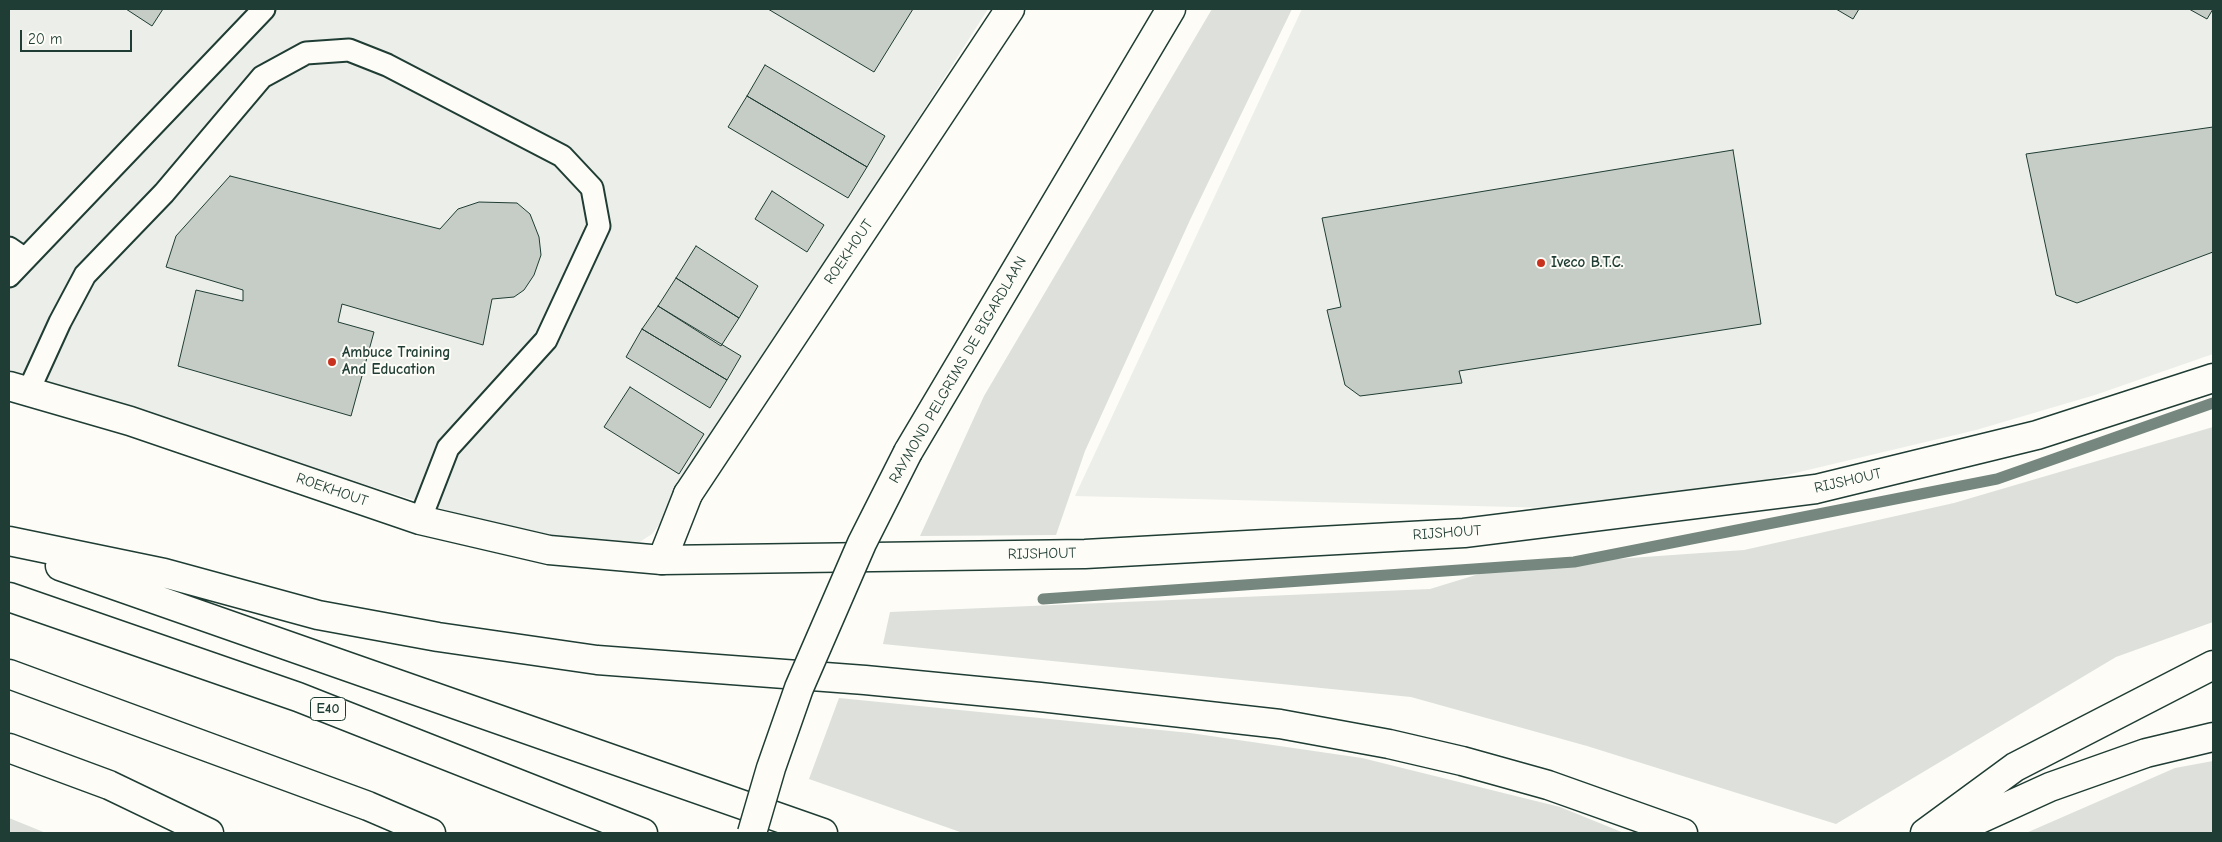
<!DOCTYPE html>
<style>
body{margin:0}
#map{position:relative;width:2222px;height:842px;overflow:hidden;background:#fdfcf7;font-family:"Comic Neue",sans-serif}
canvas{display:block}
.frame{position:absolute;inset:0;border:10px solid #1f3d34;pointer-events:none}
.scale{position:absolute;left:20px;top:30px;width:112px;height:22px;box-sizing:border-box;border:2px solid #1f3d34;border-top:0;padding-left:6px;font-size:15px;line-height:18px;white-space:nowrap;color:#1f3d34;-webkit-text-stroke:4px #fdfcf7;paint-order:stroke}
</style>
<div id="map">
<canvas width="2222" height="842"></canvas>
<div class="frame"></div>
<div class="scale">20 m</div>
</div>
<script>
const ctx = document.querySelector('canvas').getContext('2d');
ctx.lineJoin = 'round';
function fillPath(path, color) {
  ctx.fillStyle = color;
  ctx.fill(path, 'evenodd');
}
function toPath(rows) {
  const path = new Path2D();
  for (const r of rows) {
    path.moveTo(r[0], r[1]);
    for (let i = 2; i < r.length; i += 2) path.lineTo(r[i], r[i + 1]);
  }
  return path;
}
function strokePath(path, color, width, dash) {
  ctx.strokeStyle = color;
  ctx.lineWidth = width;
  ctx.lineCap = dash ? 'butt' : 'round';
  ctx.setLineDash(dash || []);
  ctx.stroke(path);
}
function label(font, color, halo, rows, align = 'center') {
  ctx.font = font + ' "Comic Neue",sans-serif';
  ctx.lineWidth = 4;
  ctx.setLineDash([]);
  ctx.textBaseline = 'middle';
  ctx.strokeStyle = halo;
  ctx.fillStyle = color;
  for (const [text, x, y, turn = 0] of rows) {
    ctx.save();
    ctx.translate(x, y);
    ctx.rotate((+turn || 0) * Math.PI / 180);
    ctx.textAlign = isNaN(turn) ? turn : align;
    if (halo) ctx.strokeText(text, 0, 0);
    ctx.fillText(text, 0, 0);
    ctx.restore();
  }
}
const built = toPath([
 [9,9,988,9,659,525,652,534,632,547,600,547,503,528,9,372],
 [1302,9,2213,9,2213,354,2095,395,1976,430,1749,484,1594,509,1075,496]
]);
const green = toPath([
 [1212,9,1292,9,1190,220,1085,451,1056,535,920,536,984,396],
 [2213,427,2213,622,2116,657,1836,824,1587,746,1411,697,883,644,890,612,1430,589,1502,567,1744,550,1954,503],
 [839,698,1190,733,1362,758,1560,807,1624,833,963,833,809,779],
 [2213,761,2213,833,2026,833,2175,768],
 [9,818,46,833,9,833]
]);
const stream = toPath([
 [1043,599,1574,562,1997,479,2213,403]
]);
const building = toPath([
 [126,9,163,9,152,26,126,9],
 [768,9,913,9,874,72,768,9],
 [1836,9,1859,9,1853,19,1836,9],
 [2189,9,2213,9,2207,19,2189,9],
 [765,65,885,136,867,167,747,96,765,65],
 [747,96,867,167,848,198,728,127,747,96],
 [2213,127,2213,252,2077,303,2056,295,2026,154,2213,127],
 [1733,150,1761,324,1459,371,1462,383,1360,396,1345,385,1327,310,1341,307,1322,218,1733,150],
 [230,176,440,229,458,209,479,202,517,203,530,214,539,237,541,255,534,275,524,290,514,297,492,299,483,345,342,304,338,322,374,332,351,416,178,366,196,290,243,301,243,290,166,267,176,236,230,176],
 [772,191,824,225,807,252,755,219,772,191],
 [696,246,758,286,739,318,676,278,696,246],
 [676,278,739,318,721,346,658,306,676,278],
 [658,306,741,356,727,380,642,329,658,306],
 [642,329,727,380,710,408,626,357,642,329],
 [630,387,704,434,679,474,604,427,630,387]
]);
const service = toPath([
 [9,248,25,259],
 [9,276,264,9],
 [28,392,60,322,85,275,164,193,262,77,306,53,349,50,387,65,562,156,592,188,599,226,546,340,448,448,420,520]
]);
const pedestrian = toPath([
 [662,560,688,494]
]);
const minor = toPath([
 [9,386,130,421,420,520,549,550,662,560,1085,554,1464,533,1816,489,2037,435,2213,378],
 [908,452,1171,9],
 [688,494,1010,9]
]);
const motorway = toPath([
 [9,541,164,573,318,615,438,637,597,660,865,680,1040,697,1280,724,1389,744,1462,761,1548,785,1683,833],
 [60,566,823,833],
 [9,597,298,697,643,833],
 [9,674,368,806,431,833],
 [9,748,109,785,209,833],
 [1925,833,2015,767,2213,665],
 [1949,833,2050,787,2146,753,2213,737]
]);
const minorBridge = toPath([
 [752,833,771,768,799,688,862,543,908,452]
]);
const markers = [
 [1541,263,5,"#c8321e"],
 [332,362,5,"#c8321e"]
];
const shields = [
 [328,709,35]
];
const shieldNames = [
 ["E40",328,709]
];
const streetNames = [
 ["ROEKHOUT",849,252,-56],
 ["RAYMOND PELGRIMS DE BIGARDLAAN",958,370,-60],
 ["RIJSHOUT",1848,481,-13],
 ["ROEKHOUT",332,490,19],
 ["RIJSHOUT",1447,533,-4],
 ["RIJSHOUT",1042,554,-1]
];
const poiNames = [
 ["Iveco B.T.C.",1551,263],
 ["Ambuce Training",342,353],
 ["And Education",342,370]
];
fillPath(built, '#eceee9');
fillPath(green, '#dde0db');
strokePath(stream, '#75877f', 11);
fillPath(building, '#c6cdc7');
strokePath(building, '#1f3d34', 1);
strokePath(service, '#1f3d34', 25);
strokePath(pedestrian, '#1f3d34', 31);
strokePath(minor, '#1f3d34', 31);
strokePath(motorway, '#1f3d34', 31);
strokePath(service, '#fdfcf7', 21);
strokePath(pedestrian, '#fdfcf7', 28);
strokePath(minor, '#fdfcf7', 28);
strokePath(motorway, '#fdfcf7', 28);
strokePath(minorBridge, '#1f3d34', 31, []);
strokePath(minorBridge, '#fdfcf7', 28);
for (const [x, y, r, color] of markers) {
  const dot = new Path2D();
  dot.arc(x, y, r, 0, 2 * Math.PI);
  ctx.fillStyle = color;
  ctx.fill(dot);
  strokePath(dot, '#fdfcf7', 2);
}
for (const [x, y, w] of shields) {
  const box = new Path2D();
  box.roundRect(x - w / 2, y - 11.5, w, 23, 4);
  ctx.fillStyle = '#fdfcf7';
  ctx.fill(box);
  strokePath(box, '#1f3d34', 1);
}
label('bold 14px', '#1f3d34', null, shieldNames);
label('15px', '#1f3d34', '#fdfcf7', streetNames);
label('bold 15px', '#1f3d34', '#fdfcf7', poiNames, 'left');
</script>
